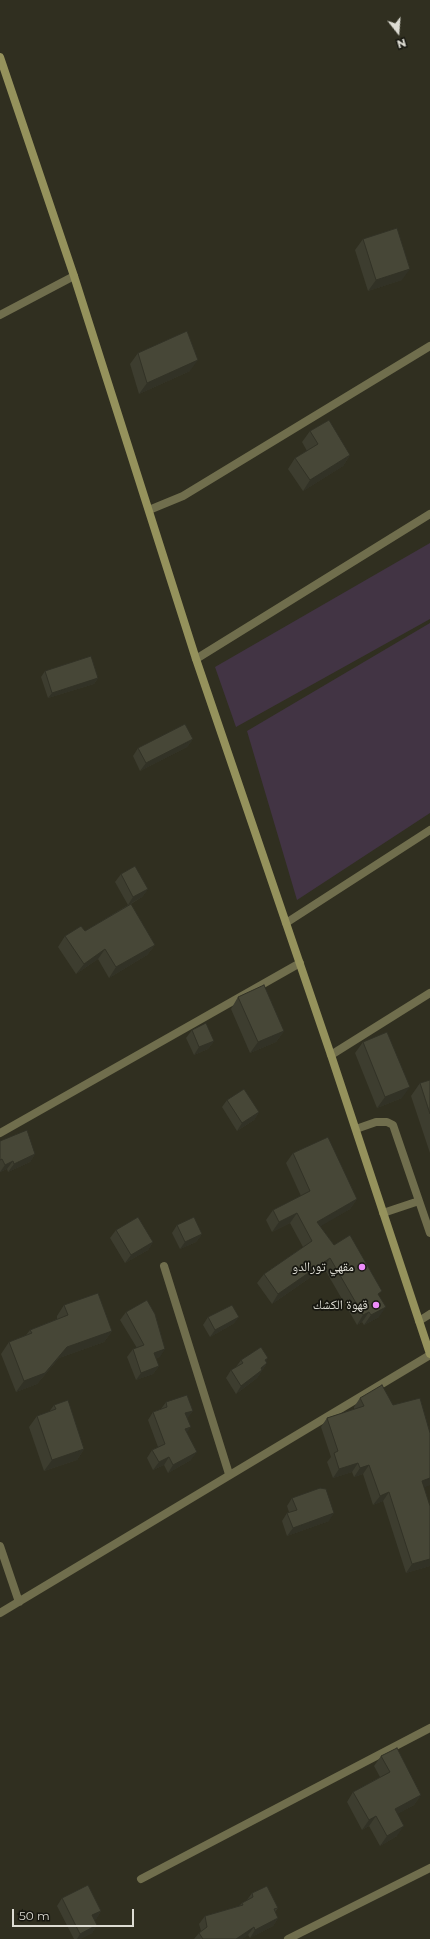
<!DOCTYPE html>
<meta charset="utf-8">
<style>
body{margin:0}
#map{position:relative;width:430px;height:1939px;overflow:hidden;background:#302f20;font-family:Montserrat,sans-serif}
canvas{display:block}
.north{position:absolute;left:378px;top:12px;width:40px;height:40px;-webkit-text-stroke:3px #171710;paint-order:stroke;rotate:163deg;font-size:11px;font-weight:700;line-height:16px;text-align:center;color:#dddcd3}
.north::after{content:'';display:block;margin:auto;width:14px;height:18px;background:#dddcd3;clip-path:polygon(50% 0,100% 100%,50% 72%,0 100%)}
.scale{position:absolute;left:12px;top:1909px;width:122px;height:18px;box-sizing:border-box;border:2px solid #dddcd3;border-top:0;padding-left:5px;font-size:12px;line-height:14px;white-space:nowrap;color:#dddcd3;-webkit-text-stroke:3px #171710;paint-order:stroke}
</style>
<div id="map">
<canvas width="430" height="1939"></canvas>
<div class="north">N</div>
<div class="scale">50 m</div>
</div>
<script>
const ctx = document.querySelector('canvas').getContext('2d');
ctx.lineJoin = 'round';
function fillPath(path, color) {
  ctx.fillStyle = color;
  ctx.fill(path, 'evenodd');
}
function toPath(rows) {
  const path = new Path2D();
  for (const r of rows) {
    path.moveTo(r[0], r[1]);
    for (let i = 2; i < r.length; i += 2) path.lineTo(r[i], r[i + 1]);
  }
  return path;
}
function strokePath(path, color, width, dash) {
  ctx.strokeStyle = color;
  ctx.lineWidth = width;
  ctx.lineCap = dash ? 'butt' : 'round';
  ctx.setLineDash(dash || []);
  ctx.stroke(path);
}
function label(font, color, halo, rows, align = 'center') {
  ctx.font = font + ' Montserrat,"Noto Naskh Arabic",sans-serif';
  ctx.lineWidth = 3.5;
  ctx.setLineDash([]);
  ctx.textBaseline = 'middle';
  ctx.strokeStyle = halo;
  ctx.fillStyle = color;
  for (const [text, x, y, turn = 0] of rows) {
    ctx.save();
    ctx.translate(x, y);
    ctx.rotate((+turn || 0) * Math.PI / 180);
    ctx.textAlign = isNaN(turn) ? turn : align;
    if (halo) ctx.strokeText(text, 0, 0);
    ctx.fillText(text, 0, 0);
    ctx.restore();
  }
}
const green = toPath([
 [430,543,430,619,236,727,215,667],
 [430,623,430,813,297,900,247,731]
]);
const service = toPath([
 [356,1129,376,1122,387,1122,393,1125,430,1233],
 [383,1213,419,1201],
 [419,1321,430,1314]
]);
const minor = toPath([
 [0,315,74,276],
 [149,510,183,496,430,346],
 [196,659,430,514],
 [286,923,430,830],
 [331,1055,430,993],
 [0,1133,300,963],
 [164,1266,229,1474],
 [0,1546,19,1602],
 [0,1613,430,1355],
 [141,1879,430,1728],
 [288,1939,430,1868]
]);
const secondary = toPath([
 [0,57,74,276,196,659,331,1055,430,1354]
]);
const wall = toPath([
 [363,239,402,280,368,291,355,250],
 [138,353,190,371,139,394,130,364],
 [310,431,350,455,343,466,303,491,288,469,295,458,307,451,302,442],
 [45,671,98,678,94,684,48,698,41,677],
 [193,739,187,747,140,771,133,756,138,748],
 [121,874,148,889,142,897,131,904,155,945,147,955,109,978,98,959,76,974,58,947,65,936,85,931,128,905,115,882],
 [238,997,284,1031,276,1042,250,1053,231,1009],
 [192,1030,214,1041,208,1049,194,1055,186,1038],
 [363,1042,402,1098,377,1108,355,1053],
 [430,1080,430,1153,411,1096,420,1083],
 [227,1100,259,1112,254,1120,237,1131,222,1107],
 [0,1141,35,1154,30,1162,8,1172,7,1169,0,1172],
 [293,1153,357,1199,350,1209,320,1226,334,1245,379,1296,379,1317,364,1325,362,1322,357,1325,324,1268,272,1304,257,1283,264,1274,303,1247,290,1223,272,1232,266,1220,273,1210,301,1196,286,1163],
 [177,1225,202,1234,196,1242,180,1249,172,1233],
 [116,1230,153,1242,148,1250,125,1263,110,1238],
 [64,1305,112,1331,104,1342,59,1358,37,1384,16,1392,1,1354,9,1342,26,1335,30,1330,57,1319,57,1316],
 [126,1312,160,1357,156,1358,159,1366,153,1374,136,1380,127,1357,133,1349,137,1348,120,1320],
 [208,1317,239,1317,233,1324,210,1337,203,1325],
 [241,1360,266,1362,267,1363,257,1378,236,1394,226,1378,231,1370,236,1367],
 [360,1398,430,1485,424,1487,430,1566,406,1573,383,1501,373,1505,363,1474,354,1477,352,1472,333,1478,327,1462,331,1457,321,1427,327,1418,354,1409,354,1407],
 [166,1402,193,1411,187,1418,187,1433,191,1460,168,1473,164,1465,153,1470,147,1458,152,1450,158,1447,148,1420,153,1412,161,1409],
 [54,1405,84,1449,77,1460,44,1471,29,1427,37,1416,49,1412],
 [292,1498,329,1521,287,1536,282,1521,287,1513,289,1512,287,1506],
 [381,1756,421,1795,414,1805,397,1814,397,1836,380,1846,369,1826,362,1830,347,1802,353,1792,380,1777,374,1766],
 [252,1893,278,1908,275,1912,278,1918,273,1926,250,1938,248,1935,242,1939,194,1939,199,1933,201,1931,199,1924,205,1916,239,1906,242,1903,247,1900],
 [62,1898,101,1911,96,1919,94,1920,97,1925,92,1933,80,1939,74,1939,57,1906]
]);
const shadedWall = toPath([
 [410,269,402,280,368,291,376,280],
 [198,360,190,371,139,394,147,383],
 [350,455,343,466,303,491,310,480],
 [98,678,94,684,48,698,52,693],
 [193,739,187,747,140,771,146,763],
 [148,889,142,897,128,905,133,897],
 [155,945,147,955,109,978,116,967],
 [105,949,98,959,76,974,84,964],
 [284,1031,276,1042,250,1053,258,1042],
 [214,1041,208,1049,194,1055,199,1047],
 [410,1087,402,1098,377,1108,385,1097],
 [259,1112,254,1120,237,1131,242,1123],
 [35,1154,30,1162,8,1172,14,1164],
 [13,1161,7,1169,0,1172,5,1165],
 [357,1199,350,1209,311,1232,317,1222],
 [297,1213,290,1223,272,1232,279,1222],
 [202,1234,196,1242,180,1249,185,1242],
 [153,1242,148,1250,125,1263,131,1255],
 [330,1258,324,1268,272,1304,278,1294],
 [386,1307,379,1317,364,1325,371,1315],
 [369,1312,362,1322,357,1325,363,1315],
 [239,1317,233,1324,210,1337,215,1330],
 [112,1331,104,1342,59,1358,37,1384,16,1392,24,1381,67,1347],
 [165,1349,160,1357,149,1360,154,1353],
 [268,1358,263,1366,267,1363,257,1378,236,1394,241,1386,265,1360],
 [159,1366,153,1374,136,1380,141,1373],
 [193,1411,187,1418,185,1413],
 [191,1427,185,1435,185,1429],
 [84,1449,77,1460,44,1471,52,1460],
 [197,1452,191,1460,168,1473,173,1465],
 [169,1457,164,1465,153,1470,159,1462],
 [358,1463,352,1472,333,1478,339,1469],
 [369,1465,363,1474,354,1477,360,1468],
 [430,1478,430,1485,416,1490,422,1481],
 [389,1492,383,1501,373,1505,380,1496],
 [334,1513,329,1521,287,1536,293,1528],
 [430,1559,430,1566,406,1573,412,1564],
 [421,1795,414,1805,388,1819,395,1809],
 [376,1816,369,1826,362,1830,369,1820],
 [404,1826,397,1836,380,1846,387,1836],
 [101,1911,96,1919,87,1923,92,1915],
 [278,1918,273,1926,250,1938,255,1930],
 [97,1925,92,1933,80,1939,77,1939,80,1934],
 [254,1927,248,1935,242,1939,236,1939]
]);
const building = toPath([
 [397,228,410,269,376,280,363,239,397,228],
 [187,331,198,360,147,383,138,353,187,331],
 [329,420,350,455,310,480,295,458,318,444,310,431,329,420],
 [91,656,98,678,52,693,45,671,91,656],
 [185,724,193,739,146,763,138,748,185,724],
 [135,866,148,889,133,897,121,874,135,866],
 [131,904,155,945,116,967,105,949,84,964,65,936,81,926,85,931,131,904],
 [264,985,284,1031,258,1042,238,997,264,985],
 [206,1023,214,1041,199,1047,192,1030,206,1023],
 [387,1032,410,1087,385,1097,363,1042,387,1032],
 [430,1080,430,1114,420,1083,430,1080],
 [244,1089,259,1112,242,1123,227,1100,244,1089],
 [27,1130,35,1154,14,1164,13,1161,5,1165,2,1159,0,1160,0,1141,27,1130],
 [328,1137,357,1199,317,1222,334,1245,350,1235,382,1291,378,1294,386,1307,371,1315,369,1312,363,1315,330,1258,278,1294,264,1274,312,1241,297,1213,279,1222,273,1210,310,1191,293,1153,328,1137],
 [138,1217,153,1242,131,1255,116,1230,138,1217],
 [194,1217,202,1234,185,1242,177,1225,194,1217],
 [98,1293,112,1331,67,1347,45,1373,24,1381,9,1342,32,1333,30,1330,68,1315,64,1305,98,1293],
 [147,1300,155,1314,165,1349,154,1353,159,1366,141,1373,133,1349,144,1345,126,1312,147,1300],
 [232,1305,239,1317,215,1330,208,1317,232,1305],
 [261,1347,268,1358,265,1360,267,1363,261,1368,262,1370,241,1386,231,1370,243,1363,241,1360,261,1347],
 [382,1385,393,1405,420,1398,430,1433,430,1478,422,1481,430,1506,430,1559,412,1564,389,1492,380,1496,369,1465,360,1468,358,1463,339,1469,334,1453,338,1451,327,1418,364,1406,360,1398,382,1385],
 [187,1395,193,1411,185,1413,191,1427,185,1429,197,1452,173,1465,169,1457,159,1462,152,1450,165,1444,153,1412,167,1407,166,1402,187,1395],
 [68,1400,84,1449,52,1460,37,1416,56,1409,54,1405,68,1400],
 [320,1488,326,1489,334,1513,293,1528,287,1513,297,1510,292,1498,320,1488],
 [397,1748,421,1795,395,1809,404,1826,387,1836,376,1816,369,1820,353,1792,390,1772,381,1756,397,1748],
 [88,1885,101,1911,92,1915,97,1925,80,1934,62,1898,88,1885],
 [267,1886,278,1908,274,1909,278,1918,255,1930,254,1927,236,1939,203,1939,199,1933,207,1927,205,1916,243,1905,242,1903,253,1897,252,1893,267,1886]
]);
const markers = [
 [362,1267,4,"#ed8cf9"],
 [376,1305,4,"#ed8cf9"]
];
const poiNames = [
 ["مقهي تورالدو",354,1267],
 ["قهوة الكشك",368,1305]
];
fillPath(green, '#423444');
strokePath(service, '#706e4d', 8);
strokePath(minor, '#706e4d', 8);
strokePath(secondary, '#95925c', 8);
fillPath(wall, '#3d3d2f');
fillPath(shadedWall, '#323226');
fillPath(building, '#474737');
strokePath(building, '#323226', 1);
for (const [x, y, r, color] of markers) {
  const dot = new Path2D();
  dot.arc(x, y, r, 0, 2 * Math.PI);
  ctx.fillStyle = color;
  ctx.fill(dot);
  strokePath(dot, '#171710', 1.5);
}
label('13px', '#dddcd3', '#171710', poiNames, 'right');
</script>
